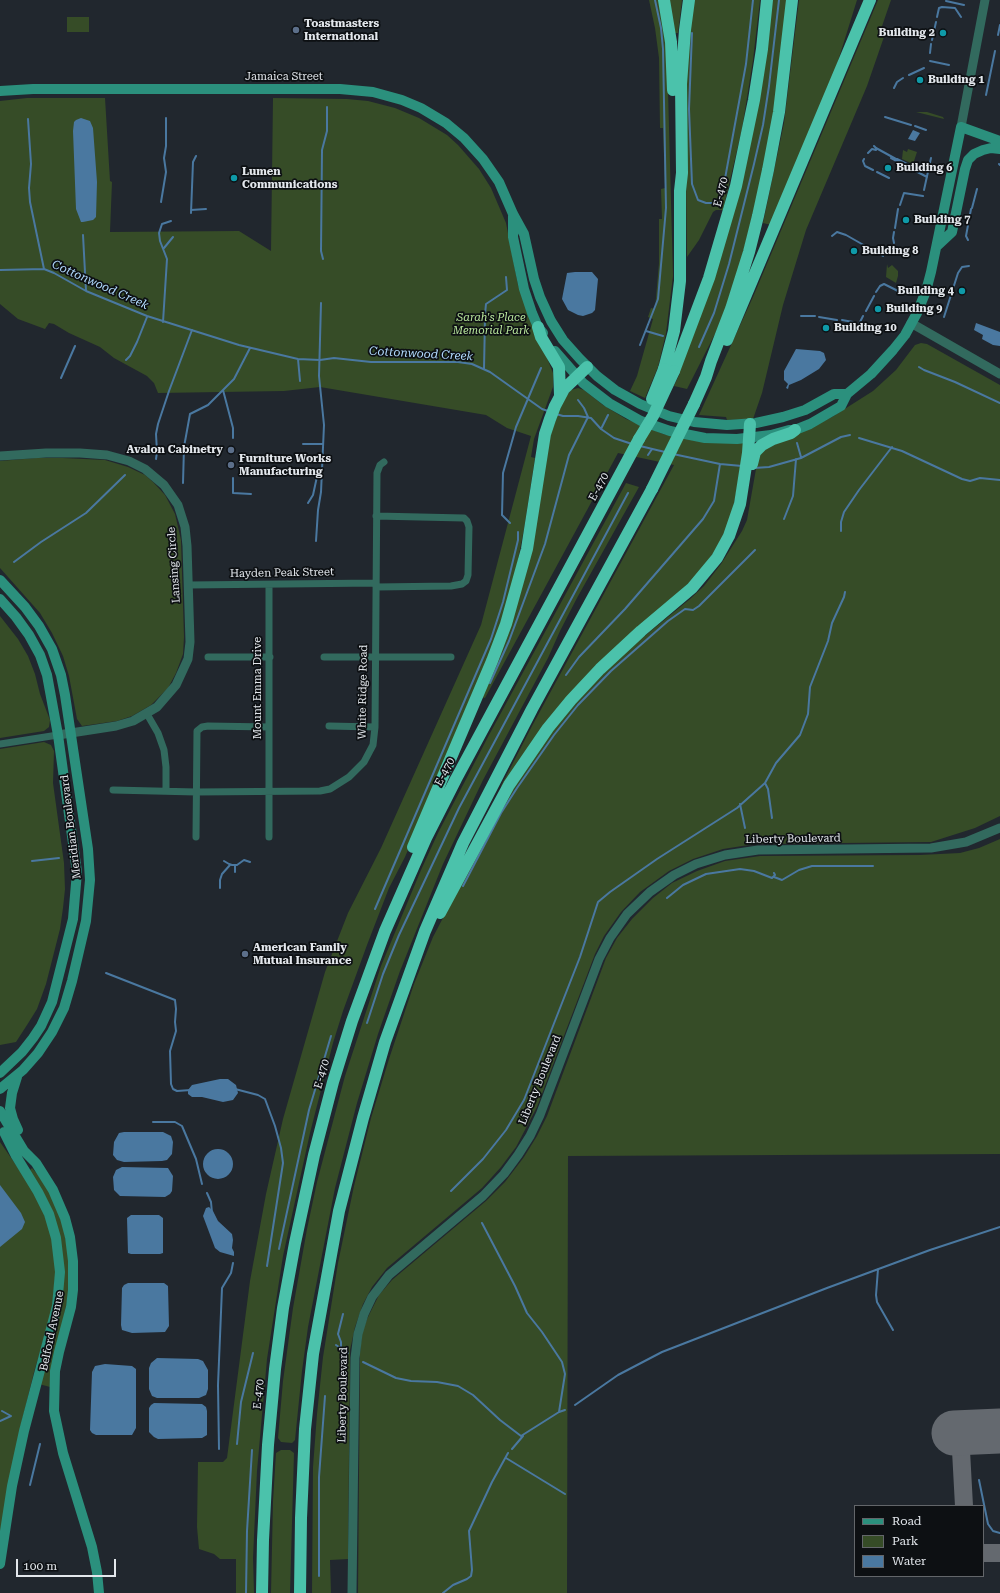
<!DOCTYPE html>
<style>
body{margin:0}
#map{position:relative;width:1000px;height:1593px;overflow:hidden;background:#21272e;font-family:"Roboto Serif",serif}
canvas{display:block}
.legend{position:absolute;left:854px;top:1505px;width:130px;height:72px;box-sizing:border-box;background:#0d1013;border:1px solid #63666a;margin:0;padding:5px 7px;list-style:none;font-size:12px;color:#e3e7ec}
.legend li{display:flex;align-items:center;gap:8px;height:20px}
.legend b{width:20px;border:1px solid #63666a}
.scale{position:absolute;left:16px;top:1559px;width:100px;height:18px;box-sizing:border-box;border:2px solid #e3e7ec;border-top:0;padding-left:5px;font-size:12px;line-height:14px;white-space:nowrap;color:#e3e7ec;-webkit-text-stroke:3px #0d1013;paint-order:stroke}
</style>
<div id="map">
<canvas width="1000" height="1593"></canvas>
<ul class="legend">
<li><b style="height:5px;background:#2b907d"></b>Road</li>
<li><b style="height:11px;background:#364c27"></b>Park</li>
<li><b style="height:11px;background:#4a78a0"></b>Water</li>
</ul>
<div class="scale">100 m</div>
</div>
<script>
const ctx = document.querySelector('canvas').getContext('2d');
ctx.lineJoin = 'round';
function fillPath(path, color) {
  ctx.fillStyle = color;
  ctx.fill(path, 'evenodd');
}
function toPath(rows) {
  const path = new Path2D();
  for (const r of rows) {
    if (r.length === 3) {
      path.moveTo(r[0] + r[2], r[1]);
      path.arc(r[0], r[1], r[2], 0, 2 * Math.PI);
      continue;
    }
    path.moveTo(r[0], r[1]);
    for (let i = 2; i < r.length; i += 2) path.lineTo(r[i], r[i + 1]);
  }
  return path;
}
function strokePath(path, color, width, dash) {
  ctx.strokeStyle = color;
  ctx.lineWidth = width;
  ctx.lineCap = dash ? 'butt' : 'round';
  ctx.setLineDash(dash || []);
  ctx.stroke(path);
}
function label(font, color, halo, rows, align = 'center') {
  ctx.font = font + ' "Roboto Serif",serif';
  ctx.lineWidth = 3.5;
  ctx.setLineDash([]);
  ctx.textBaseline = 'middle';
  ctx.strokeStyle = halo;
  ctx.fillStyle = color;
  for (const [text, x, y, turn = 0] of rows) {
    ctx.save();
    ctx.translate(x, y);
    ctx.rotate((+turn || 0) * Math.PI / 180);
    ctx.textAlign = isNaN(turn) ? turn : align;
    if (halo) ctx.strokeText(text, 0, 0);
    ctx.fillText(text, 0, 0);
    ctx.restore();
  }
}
const green = toPath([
 [649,0,660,0,667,53,673,276,666,333,658,367,645,398,630,391,637,376,653,319,648,317,651,308,655,309,659,263,659,219,662,219,661,189,665,188,663,128,660,128,659,58,655,28],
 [668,0,682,0,678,33,674,33],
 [694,0,760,0,753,60,742,129,723,210,716,210,713,212,699,240,687,257,685,102,686,64],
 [771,0,787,0,775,108,762,176,741,261,720,324,687,389,674,386,680,373,678,373,717,271],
 [799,0,857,0,833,77,771,225,763,223,784,123],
 [878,0,891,0,880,32,885,34,867,86,806,230,783,305,762,393,753,419,727,420,726,417,699,415,753,297],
 [67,17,89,17,89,32,67,32],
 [27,98,105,98,110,181,112,182,110,232,239,231,271,251,273,98,347,99,368,101,395,108,419,118,447,135,458,145,479,169,491,188,506,223,518,285,553,373,553,387,534,439,531,457,535,458,524,529,511,595,484,670,405,857,389,888,367,945,343,1011,333,1043,310,1133,283,1256,267,1359,257,1471,253,1558,254,1593,236,1593,236,1559,220,1559,214,1554,199,1549,197,1527,198,1462,223,1462,227,1458,250,1281,266,1194,283,1119,325,972,348,913,381,848,481,625,531,436,507,428,486,415,320,387,284,391,158,393,154,383,147,376,114,358,100,347,69,333,54,324,49,323,45,329,18,319,0,304,0,101],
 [916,112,927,112,943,117,944,119],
 [908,149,917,152,913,164,902,159,903,150,907,152],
 [887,264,888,268,892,265,898,271,898,276,896,283,886,277],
 [921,343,927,344,1000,385,1000,816,975,828,931,842,755,844,723,849,693,859,669,871,640,892,621,912,604,936,595,954,537,1107,516,1147,501,1167,482,1188,387,1268,372,1287,363,1304,355,1327,350,1350,348,1559,330,1560,331,1593,312,1593,313,1467,317,1414,323,1357,338,1263,354,1186,371,1118,389,1059,414,984,433,937,503,803,563,715,625,652,690,599,704,586,721,564,742,531,747,520,759,452,832,417,873,391,896,370,915,345],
 [578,388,584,390,603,405,626,419,663,434,702,442,743,443,744,445,737,488,731,518,719,545,699,574,647,620,503,789,501,786,532,726,674,465,618,453,485,698,481,697,501,648,549,437,564,399,571,390],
 [36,458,63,458,105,460,128,467,145,475,153,482,165,495,175,514,181,540,184,637,183,654,176,673,168,688,151,705,132,716,117,721,82,726,77,719,69,676,63,656,52,633,40,613,0,568,0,461],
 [626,483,639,487,577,598,560,631,548,658,483,780,443,864,400,971,378,1034,357,1103,335,1188,308,1327,302,1371,295,1440,292,1443,281,1442,278,1438,283,1381,293,1308,307,1229,317,1182,345,1076,381,966,421,870,438,833,489,735],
 [0,616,18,639,28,656,35,674,40,694,50,720,49,727,44,731,0,738],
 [44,742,51,745,54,751,53,783,64,863,65,889,63,908,60,929,46,984,37,1009,27,1025,16,1042,0,1045,0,749],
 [1000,839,1000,1154,568,1156,567,1593,358,1593,360,1353,362,1333,367,1319,379,1295,392,1280,486,1201,505,1182,524,1157,537,1136,547,1116,606,958,617,938,632,919,653,898,672,883,697,871,725,861,760,856,920,855,960,853,979,848],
 [0,1142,32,1188,39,1201,51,1232,56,1267,52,1310,34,1372,20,1429,0,1537],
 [32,1168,39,1176,53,1198,63,1226,69,1257,68,1296,50,1387,39,1384,63,1269,30,1170],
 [281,1450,290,1450,294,1453,290,1593,271,1593,273,1501,276,1453]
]);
const water = toPath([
 [81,118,90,121,93,128,97,182,96,217,93,220,83,222,81,222,76,209,73,131,74,122,76,120],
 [913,130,920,133,915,141,908,139],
 [575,272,592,272,598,279,595,310,592,313,583,316,578,315,568,310,562,299,567,273],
 [976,323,1000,332,1000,346,993,345,982,339,983,335,974,330],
 [796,349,820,351,824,353,826,360,819,369,801,380,789,385,788,389,786,388,788,384,784,380,784,371],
 [220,1079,228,1079,236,1085,238,1093,233,1100,223,1102,202,1097,192,1097,188,1094,188,1090,192,1085],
 [163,1132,171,1136,173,1142,172,1154,167,1160,162,1161,124,1162,117,1160,113,1155,114,1142,119,1133,124,1132],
 [218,1164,15],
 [122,1167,168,1168,173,1176,172,1191,170,1194,165,1197,120,1196,114,1190,113,1177,116,1170],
 [0,1185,21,1213,25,1222,22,1229,0,1247],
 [209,1207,213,1211,218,1221,232,1234,233,1240,232,1248,234,1252,234,1256,220,1252,215,1248,203,1216,206,1208],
 [131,1215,159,1215,163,1218,163,1253,160,1254,131,1254,128,1253,127,1218],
 [128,1283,164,1283,168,1286,169,1326,165,1332,132,1333,122,1330,121,1325,122,1288,124,1285],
 [157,1358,198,1359,203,1361,208,1370,208,1389,206,1395,199,1398,157,1398,152,1396,149,1389,149,1368,151,1363],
 [105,1364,132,1366,136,1369,136,1428,132,1435,96,1435,92,1433,90,1430,92,1372,95,1366],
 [154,1403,202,1404,206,1407,207,1411,207,1435,202,1438,158,1439,154,1437,149,1432,149,1408,151,1405]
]);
const stream = toPath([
 [946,1,964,5],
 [937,17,939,8,942,7,955,8,961,17],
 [692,33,689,109,692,184,698,200,706,203,717,203,720,200,722,195,746,64,753,0],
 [998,35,1000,25],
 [932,40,936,22],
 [930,53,931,44],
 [930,61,949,65],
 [909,75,924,68],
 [894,88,897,82,903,78],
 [986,95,995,51],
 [885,117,911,125],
 [28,119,31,164,29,188,30,202,44,269],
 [915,126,926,130],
 [874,146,876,148,896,159],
 [868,153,872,149,876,150],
 [891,158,927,177],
 [864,159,863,161,865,166,873,170],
 [897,159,913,167,915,165],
 [999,164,1000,165],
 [877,172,889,178],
 [924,190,931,158],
 [161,202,166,172,164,158,166,146,166,118],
 [900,205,904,193,923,196],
 [972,208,977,189],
 [191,210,206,209],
 [191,213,193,162,196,156],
 [895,228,898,209],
 [894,232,893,238,894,243],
 [83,235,86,291],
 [832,236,837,232,846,235,883,256],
 [968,240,966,236,971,209],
 [164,248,173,237],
 [323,259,321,251,322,150,327,131,327,107],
 [0,270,44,269,54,273,86,291,147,316,239,345,298,359,320,360,334,358,371,362,458,362,472,364,490,372,542,409,548,411],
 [876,292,880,286,884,284,900,292],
 [866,311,874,296],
 [485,314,486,304,507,290,506,277],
 [801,316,815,316],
 [819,317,837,320],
 [944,317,958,273,962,267,969,266],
 [842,320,853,322,852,329],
 [163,322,167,259,160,241,159,233,162,224,171,221],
 [859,324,863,316],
 [646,331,663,336],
 [640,345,658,299,666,208,663,49,661,28,655,0],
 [699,347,714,313,729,264,754,164,763,125,769,86,779,0],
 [298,359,300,381],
 [126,360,130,356,137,342,147,317],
 [919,367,924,370,955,382,1000,403],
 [484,369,485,318],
 [61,378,75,346],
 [223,390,233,428,233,438],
 [556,414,563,416,578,416,591,418,601,429,614,438,632,444],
 [601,429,608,415],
 [859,438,902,451,962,479,970,481,980,478,1000,480],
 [797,443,801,457],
 [303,444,323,444],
 [640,446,665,452],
 [673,454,720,464,742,466],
 [648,455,652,449],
 [156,459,157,452,156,434,158,424,169,391,192,330],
 [754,468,769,467,801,458,841,437,850,435],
 [233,478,233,493,251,494],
 [183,483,184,447,190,414,208,405,234,379,250,348],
 [308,503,313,495,318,472,322,472],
 [784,519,793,496,796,459],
 [510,523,502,515,503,473,516,427,541,368],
 [841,531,841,522,844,512,859,490,892,447],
 [316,541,318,510,321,492,324,425,319,376,321,303],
 [14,562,41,542,86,513,125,475],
 [566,675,579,657,625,609,703,519,714,501,720,464],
 [490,683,509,641,545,544,569,455,588,417,584,408,578,400],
 [765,783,768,789,772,818],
 [740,804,745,828],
 [32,861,59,858],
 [224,861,229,864,232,865,237,865,244,860,250,862],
 [235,872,235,865],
 [774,877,782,880,799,870,812,866,873,866],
 [463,886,501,813,517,788,554,735,578,705,611,671,668,621,685,609,693,610,699,606,755,550],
 [220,888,220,880,222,874,230,865],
 [667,898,683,885,706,874,740,869,754,871,772,878,775,875,774,873],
 [375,909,491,639,503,602,518,540,518,532],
 [106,973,175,1000,176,1009,175,1022,176,1031,170,1051,171,1084,173,1089,177,1091,191,1090],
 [367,1023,383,974,399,935,459,808,628,493],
 [235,1089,258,1095,265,1099,275,1126,281,1148,283,1163,267,1266],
 [153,1122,175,1122,182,1126,196,1159,202,1184],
 [451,1191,483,1159,506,1130,524,1100,580,957,598,902,610,892,657,859,737,808,765,783,776,763,800,735,808,714,810,687,828,641,832,623,844,597,845,592],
 [207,1193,211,1202,212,1213],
 [482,1223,515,1286,527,1313,542,1332,562,1362,565,1374,559,1412],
 [279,1249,309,1110,331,1036],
 [878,1269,876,1295,877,1302,893,1330],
 [336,1345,348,1353],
 [341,1349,341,1342,338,1334,343,1314],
 [363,1362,396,1378,411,1381,437,1382,458,1386,473,1395,500,1420,521,1436,559,1412,565,1410],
 [575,1405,618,1375,662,1352,827,1288,930,1250,1000,1227],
 [0,1421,11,1416,2,1411],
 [237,1444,241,1402,253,1353],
 [219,1449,218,1385,222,1288,231,1273,233,1263],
 [512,1449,523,1436],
 [506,1458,565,1494],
 [979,1480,988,1524,993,1531,1000,1533],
 [30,1485,40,1444],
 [319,1576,319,1477,325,1396],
 [246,1593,247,1531,252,1450],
 [443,1593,453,1585,467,1579,471,1576,472,1570,469,1531,492,1482,508,1453]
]);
const taxiway = toPath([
 [960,1432,964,1506],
 [983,1553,1000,1553]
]);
const runway = toPath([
 [954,1433,1000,1431]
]);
const minor = toPath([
 [189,585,376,583],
 [376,587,451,586,462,584,466,581,468,575,469,527,467,521,464,518,376,516],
 [208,657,270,657],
 [324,657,451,657],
 [147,714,158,733,164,750,166,767,166,790],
 [329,726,375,727],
 [0,744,58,735],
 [113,790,196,792,320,791,330,789,349,777,364,762,373,745,375,727,377,473,380,465,384,462],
 [196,837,197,731,202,727,208,726,269,727],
 [269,837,269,585]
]);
const tertiary = toPath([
 [961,127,985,0],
 [911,323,1000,374],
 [0,456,46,453,80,453,107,455,129,461,145,469,164,485,178,505,185,527,187,546,190,642,188,659,176,685,157,707,133,721,116,726,58,735],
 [352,1593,355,1358,358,1334,364,1314,372,1297,389,1275,483,1196,504,1174,518,1155,530,1136,540,1115,599,959,610,938,627,914,650,892,674,875,696,864,725,855,758,850,931,848,966,842,1000,828]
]);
const secondary = toPath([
 [0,91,33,89,340,89,373,92,402,100,421,108,446,123,464,138,483,159,499,182,513,214,524,234,534,279,540,297,551,321,563,340,580,359,597,376,615,390,640,404,669,416,694,422,727,425,756,423,783,417,805,410,834,394,847,394],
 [513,216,513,237,524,289,532,313,538,327,543,333],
 [937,246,952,232,965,169,968,160,974,154,983,150,991,148,1000,149],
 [555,351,583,383,609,403,641,421,670,431,705,438,737,439,771,435,789,430,795,430,810,424,841,406,847,394,871,374,893,350,905,335,917,313,926,291,931,272,961,127,1000,141],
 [0,580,25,607,39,626,52,649,61,675,65,695,88,849,90,880,86,921,72,981,64,1008,52,1032,38,1053,23,1070,0,1089],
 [0,599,16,617,29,635,40,655,47,675,58,735,77,872,73,919,52,1002,41,1026,33,1038,22,1052,0,1073],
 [17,1077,12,1093,10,1108,13,1119,18,1130],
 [0,1111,24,1151,36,1163,53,1190,65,1218,70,1237,73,1261,73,1290,71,1307,59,1352,55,1371,54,1411,63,1453,92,1547,97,1572,99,1593],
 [0,1564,12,1486,24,1431,57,1306,60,1272,56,1238,49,1214,38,1192,16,1156,4,1132]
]);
const motorway = toPath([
 [664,0,671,42,673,90],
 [538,327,541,337,559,367,560,395],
 [727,340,870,0],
 [664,369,674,331,680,281,680,191,682,173,681,84,685,30,689,0],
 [674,371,709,278,736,186,754,100,762,49,767,0],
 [694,404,706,377,711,361,731,309,749,252,758,216,768,170,779,112,792,0],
 [752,464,755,452,762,445,773,439,791,433,795,430],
 [413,847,492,661,506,624,527,549,545,434,550,419,555,406,564,389,587,367],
 [440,913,509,785,548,728,571,700,600,669,641,631,692,588,717,558,729,536,740,504,748,453,750,424],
 [262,1593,263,1540,268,1445,275,1369,283,1308,295,1243,314,1155,333,1082,352,1021,385,931,426,838,456,779,639,439],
 [300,1593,301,1518,305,1429,313,1354,339,1211,363,1118,385,1042,425,931,463,843,532,709,652,489]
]);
const motorwayBridge = toPath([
 [652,399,664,369],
 [639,439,653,416,674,371],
 [652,489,694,404]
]);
const markers = [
 [296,30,4,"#5c6f8a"],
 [943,33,4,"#0f9aa8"],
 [920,80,4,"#0f9aa8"],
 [888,168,4,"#0f9aa8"],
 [234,178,4,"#0f9aa8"],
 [906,220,4,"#0f9aa8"],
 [854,251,4,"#0f9aa8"],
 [962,291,4,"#0f9aa8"],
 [878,309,4,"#0f9aa8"],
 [826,328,4,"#0f9aa8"],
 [231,450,4,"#5c6f8a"],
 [231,465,4,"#5c6f8a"],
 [245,954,4,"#5c6f8a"]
];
const poiNames = [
 ["Toastmasters",304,24],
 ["International",304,37],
 ["Building 2",935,33,"right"],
 ["Building 1",928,80],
 ["Building 6",896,168],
 ["Lumen",242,172],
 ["Communications",242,185],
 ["Building 7",914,220],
 ["Building 8",862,251],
 ["Building 4",954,291,"right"],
 ["Building 9",886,309],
 ["Building 10",834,328],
 ["Avalon Cabinetry",223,450,"right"],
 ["Furniture Works",239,459],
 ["Manufacturing",239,472],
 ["American Family",253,948],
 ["Mutual Insurance",253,961]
];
const streetNames = [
 ["Jamaica Street",284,77],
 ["E-470",721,192,-76],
 ["E-470",599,487,-62],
 ["Lansing Circle",174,565,-94],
 ["Hayden Peak Street",282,573,-1],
 ["Mount Emma Drive",258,688,-90],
 ["White Ridge Road",363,692,-89],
 ["E-470",445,772,-62],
 ["Meridian Boulevard",71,827,-97],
 ["Liberty Boulevard",793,839,-1],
 ["E-470",322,1074,-74],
 ["Liberty Boulevard",540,1080,-68],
 ["Belford Avenue",52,1331,-78],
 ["E-470",259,1394,-84],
 ["Liberty Boulevard",343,1395,-89]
];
const parkNames = [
 ["Sarah's Place",491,318],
 ["Memorial Park",491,331]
];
const waterNames = [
 ["Cottonwood Creek",100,285,24],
 ["Cottonwood Creek",421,354,3]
];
fillPath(green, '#364c27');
fillPath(water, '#4a78a0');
strokePath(stream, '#4a78a0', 2);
strokePath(taxiway, '#64696f', 18);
strokePath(runway, '#64696f', 45);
strokePath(minor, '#326a5e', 7);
strokePath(tertiary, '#326a5e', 9);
strokePath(secondary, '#2b907d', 10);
strokePath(motorway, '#4bc2ab', 12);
strokePath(motorwayBridge, '#4bc2ab', 12);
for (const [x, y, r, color] of markers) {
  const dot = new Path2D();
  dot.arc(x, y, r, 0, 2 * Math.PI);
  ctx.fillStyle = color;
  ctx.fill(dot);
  strokePath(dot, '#0d1013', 1.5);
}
label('bold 11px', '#e3e7ec', '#0d1013', poiNames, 'left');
label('11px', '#e3e7ec', '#0d1013', streetNames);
label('italic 11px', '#b9e79d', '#0d1013', parkNames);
label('italic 12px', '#b1dafe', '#0d1013', waterNames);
</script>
